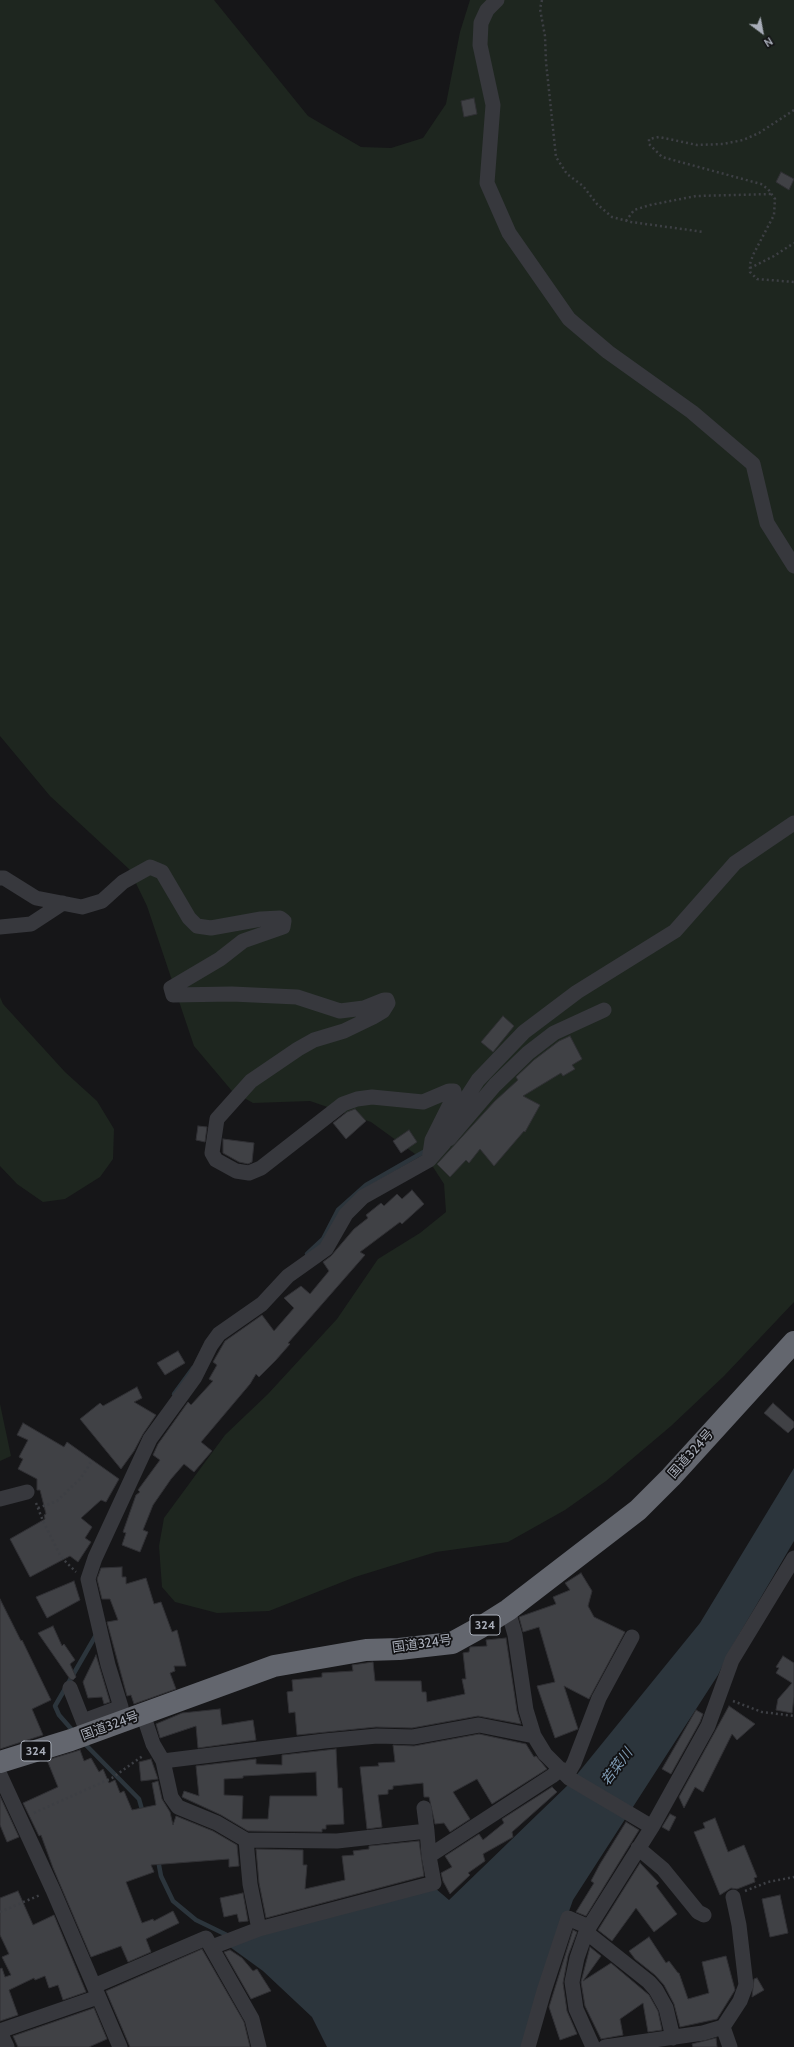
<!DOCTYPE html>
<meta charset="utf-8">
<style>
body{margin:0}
#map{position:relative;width:794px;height:2047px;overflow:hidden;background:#161618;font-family:Cabin,sans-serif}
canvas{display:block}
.north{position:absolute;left:742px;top:12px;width:40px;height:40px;-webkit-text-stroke:3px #111113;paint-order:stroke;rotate:148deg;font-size:11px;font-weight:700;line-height:16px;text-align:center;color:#a8adb8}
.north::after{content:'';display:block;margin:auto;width:14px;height:18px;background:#a8adb8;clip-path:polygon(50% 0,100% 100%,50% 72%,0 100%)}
</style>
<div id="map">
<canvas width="794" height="2047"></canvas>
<div class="north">N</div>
</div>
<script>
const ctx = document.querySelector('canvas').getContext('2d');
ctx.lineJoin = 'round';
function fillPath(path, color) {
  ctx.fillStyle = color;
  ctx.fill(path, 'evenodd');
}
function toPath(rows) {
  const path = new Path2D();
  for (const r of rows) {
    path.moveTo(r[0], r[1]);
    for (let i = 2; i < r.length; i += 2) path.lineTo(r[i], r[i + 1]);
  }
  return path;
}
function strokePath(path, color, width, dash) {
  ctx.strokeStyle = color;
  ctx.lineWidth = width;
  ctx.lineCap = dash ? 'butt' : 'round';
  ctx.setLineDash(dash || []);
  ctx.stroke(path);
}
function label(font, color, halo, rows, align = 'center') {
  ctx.font = font + ' Cabin,"Noto Sans JP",sans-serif';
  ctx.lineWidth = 3.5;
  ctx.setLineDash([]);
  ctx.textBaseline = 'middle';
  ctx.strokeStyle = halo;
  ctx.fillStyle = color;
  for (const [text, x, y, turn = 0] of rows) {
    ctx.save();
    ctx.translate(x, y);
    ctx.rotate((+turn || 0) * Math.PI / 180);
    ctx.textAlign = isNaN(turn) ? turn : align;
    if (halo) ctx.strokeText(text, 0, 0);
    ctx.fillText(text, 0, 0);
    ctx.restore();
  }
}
const green = toPath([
 [0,0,214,0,308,116,361,147,391,148,423,138,446,104,460,32,470,0,794,0,794,1302,724,1376,671,1426,606,1481,565,1510,508,1542,436,1552,355,1577,269,1611,217,1613,175,1602,162,1587,159,1546,164,1518,225,1435,268,1394,337,1319,378,1259,420,1233,446,1212,444,1184,433,1167,371,1122,310,1101,253,1103,232,1091,194,1046,147,906,129,869,50,796,0,736],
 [0,997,3,1004,65,1072,97,1101,114,1129,113,1159,100,1177,65,1199,43,1202,17,1184,0,1166],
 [0,1404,11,1456,0,1461]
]);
const water = toPath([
 [794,1468,794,1541,730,1650,718,1675,573,1900,542,1988,524,2047,327,2047,312,2017,263,1971,230,1947,250,1938,435,1888,449,1900,570,1783,700,1623]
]);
const stream = toPath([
 [307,1254,323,1239,338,1210,366,1185,427,1150],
 [174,1394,193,1368],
 [74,1732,59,1715,55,1706,96,1635],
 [83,1742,139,1799,143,1813],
 [158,1860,161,1876,173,1901,196,1920,231,1937]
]);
const building = toPath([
 [474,98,477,114,464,117,461,101,474,98],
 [781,172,794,179,789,190,776,182,781,172],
 [503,1016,514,1026,493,1052,481,1042,503,1016],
 [570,1036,582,1059,572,1065,575,1069,563,1076,561,1073,523,1096,540,1105,525,1132,524,1131,494,1166,480,1149,469,1163,466,1160,450,1177,437,1164,495,1101,518,1080,516,1077,534,1060,559,1041,570,1036],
 [355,1109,366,1121,346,1139,333,1123,347,1112,355,1109],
 [198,1126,207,1127,205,1142,196,1140,198,1126],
 [409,1130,417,1142,401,1153,393,1141,409,1130],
 [223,1139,254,1143,252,1162,248,1164,239,1162,223,1153,223,1139],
 [412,1190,424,1204,402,1224,400,1222,360,1252,365,1255,288,1343,290,1344,276,1360,259,1377,256,1374,250,1384,201,1442,212,1451,194,1472,184,1464,171,1479,153,1505,143,1530,148,1532,140,1552,122,1545,126,1533,123,1532,136,1495,140,1492,138,1490,160,1460,153,1455,158,1444,188,1402,191,1405,213,1381,209,1379,217,1365,213,1362,225,1341,262,1315,274,1331,294,1308,284,1298,301,1286,310,1294,329,1271,323,1262,331,1256,354,1229,368,1218,366,1215,381,1203,384,1206,397,1194,402,1199,412,1190],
 [178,1351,185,1363,165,1375,157,1363,178,1351],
 [137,1387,142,1398,134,1402,156,1415,143,1434,134,1451,121,1469,80,1419,100,1403,103,1406,137,1387],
 [773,1403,794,1422,794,1427,788,1433,764,1413,773,1403],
 [23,1423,64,1447,67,1442,119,1479,106,1502,101,1500,81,1518,92,1527,85,1538,91,1542,78,1562,70,1556,30,1577,10,1539,45,1519,44,1515,46,1514,40,1490,37,1490,37,1479,18,1469,23,1459,19,1457,28,1440,17,1435,23,1423],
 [122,1567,122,1577,126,1577,126,1584,146,1578,154,1604,161,1602,172,1632,177,1630,186,1666,174,1666,175,1671,170,1673,176,1689,134,1704,131,1695,127,1696,107,1622,118,1620,110,1599,102,1599,97,1579,101,1568,122,1567],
 [581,1573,592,1591,588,1606,594,1617,625,1632,589,1699,564,1686,578,1729,555,1738,537,1686,555,1682,539,1627,523,1632,519,1617,556,1604,553,1597,570,1590,565,1583,581,1573],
 [74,1581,80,1600,47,1618,36,1597,74,1581],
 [0,1599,21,1641,22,1640,51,1700,32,1709,43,1735,0,1749,0,1599],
 [53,1626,62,1646,64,1644,75,1660,70,1664,76,1677,73,1680,70,1679,38,1633,53,1626],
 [506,1638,517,1711,521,1724,478,1716,412,1728,376,1727,297,1735,295,1712,289,1713,287,1692,293,1691,292,1680,322,1677,322,1673,353,1671,352,1665,373,1662,375,1681,421,1681,422,1692,426,1692,427,1702,465,1694,462,1679,466,1679,463,1653,469,1652,470,1647,487,1646,486,1640,506,1638],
 [96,1655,110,1702,104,1704,102,1697,88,1698,83,1682,96,1655],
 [783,1656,794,1663,794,1697,792,1713,776,1710,778,1699,792,1683,776,1673,779,1668,776,1667,783,1656],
 [729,1706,755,1724,737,1740,732,1734,703,1792,695,1787,684,1808,679,1797,729,1706],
 [220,1709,222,1725,253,1720,256,1740,198,1748,196,1726,160,1738,156,1724,182,1713,220,1709],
 [696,1710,703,1714,700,1722,671,1774,662,1769,696,1710],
 [479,1734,526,1744,534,1757,536,1756,547,1769,492,1804,477,1779,453,1792,470,1819,450,1832,444,1823,435,1824,429,1797,424,1797,423,1783,393,1786,393,1789,388,1790,388,1794,378,1795,382,1827,367,1829,360,1767,379,1766,378,1763,395,1762,393,1745,414,1746,479,1734],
 [336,1749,338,1788,342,1788,344,1824,326,1825,326,1829,322,1829,322,1832,248,1831,221,1815,182,1797,184,1791,199,1796,196,1766,256,1759,256,1764,282,1765,282,1755,336,1749],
 [316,1772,317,1796,270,1796,268,1819,242,1819,243,1796,224,1795,224,1779,243,1778,243,1776,316,1772],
 [80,1750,84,1761,91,1758,99,1772,103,1769,109,1783,115,1780,120,1793,124,1791,132,1810,156,1805,152,1783,158,1781,162,1799,170,1812,173,1825,176,1816,213,1831,237,1845,239,1866,229,1867,229,1859,151,1865,154,1872,126,1882,142,1923,153,1919,154,1921,173,1911,179,1923,146,1939,151,1952,128,1962,121,1946,91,1957,53,1868,41,1835,39,1836,23,1803,58,1787,47,1760,80,1750],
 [151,1759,158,1779,141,1781,139,1762,151,1759],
 [552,1787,557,1792,512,1832,513,1837,483,1854,485,1861,468,1873,470,1875,450,1894,443,1881,441,1873,452,1867,445,1856,479,1834,483,1840,504,1823,502,1819,552,1787],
 [0,1796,19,1837,7,1842,0,1825,0,1796],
 [670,1814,676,1817,669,1831,662,1827,670,1814],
 [715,1818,728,1852,744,1845,757,1877,754,1878,755,1882,737,1889,731,1888,720,1895,694,1832,705,1828,703,1823,715,1818],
 [626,1822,639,1830,586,1916,576,1912,594,1883,591,1881,600,1864,626,1822],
 [419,1841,424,1876,266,1918,259,1883,256,1849,303,1850,303,1865,307,1865,305,1889,345,1880,342,1856,354,1855,353,1851,369,1849,369,1846,419,1841],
 [640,1863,659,1883,656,1886,677,1914,654,1932,636,1908,612,1941,598,1930,640,1863],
 [18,1891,33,1925,54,1915,86,1992,63,2000,58,1985,49,1988,45,1976,35,1980,34,1978,9,1990,18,2015,0,2021,0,1969,2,1968,5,1977,11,1975,2,1957,9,1954,0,1935,0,1898,18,1891],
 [243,1893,248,1921,239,1922,237,1914,224,1917,220,1898,243,1893],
 [780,1895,788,1933,770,1937,762,1899,780,1895],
 [573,1930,577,1932,568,1956,563,1983,567,2011,577,2034,560,2040,549,2007,573,1930],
 [649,1937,666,1963,669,1961,678,1973,679,1973,688,1999,709,1993,702,1962,726,1956,735,1990,717,2019,680,2027,674,2004,664,1985,655,1975,635,1959,629,1951,649,1937],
 [590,1947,601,1956,583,1981,611,1963,649,1995,658,2011,662,2030,648,2032,643,2003,620,2019,623,2035,601,2039,585,2006,581,1982,590,1947],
 [202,1949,244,2022,250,2047,130,2047,106,1991,202,1949],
 [230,1950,242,1958,253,1971,257,1969,271,1991,251,1999,224,1952,230,1950],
 [757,1978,764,1990,752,1997,754,1979,757,1978],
 [94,2008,107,2039,89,2047,18,2047,13,2036,94,2008],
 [716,2038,717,2047,693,2047,692,2044,716,2038]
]);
const path = toPath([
 [542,0,540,9,545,36,546,62,556,157,567,174,583,186,597,204,612,217,631,222,704,232],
 [794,110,759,133,743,140,723,144,697,145,659,137,649,139,649,144,662,157,761,184,768,189,775,199,774,215,753,255,750,264,750,272,757,279,794,282],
 [626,221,634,210,650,205,696,196,773,194],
 [750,268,774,256,794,243],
 [36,1503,43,1521,61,1557,76,1572],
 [38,1508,57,1501,81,1478,91,1462],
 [733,1701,762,1712,794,1716],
 [34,1813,112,1778,144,1755],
 [745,1891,768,1882,794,1877],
 [0,1912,40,1895]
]);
const minor = toPath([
 [497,0,487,10,481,23,480,45,493,105,487,183,509,233,569,319,608,352,692,412,753,464,767,523,794,566],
 [0,878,4,878,36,898,82,907,102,901,123,882,150,867,162,872,189,918,197,926,211,928,261,919,280,918,284,921,283,927,243,941,220,959,171,988,173,995,232,994,297,997,340,1011,364,1008,384,1000,387,1000,388,1003,383,1011,373,1017,344,1031,314,1040,298,1049,251,1081,217,1119,212,1153,216,1160,236,1171,249,1173,261,1168,343,1104,357,1099,372,1097,423,1102,449,1091,454,1091,454,1096,432,1140,429,1160],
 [0,927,31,924,63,903],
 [449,1139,495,1085,528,1053,554,1033,604,1010],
 [0,1499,27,1492],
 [508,1610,515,1635,526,1710,534,1736,545,1754,569,1778,652,1827],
 [70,1688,83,1721],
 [143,1714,153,1744,163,1761,171,1797,178,1807,217,1823,246,1840,337,1841,427,1831,429,1856],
 [88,1733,83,1721,121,1707,108,1665,88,1579,95,1558,150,1439,195,1377,211,1345,219,1334,262,1304,288,1276,326,1249,346,1214,363,1197,429,1160,444,1143,454,1117,478,1080,524,1032,577,992,675,931,735,863,794,823],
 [163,1761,324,1741,377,1736,413,1737,479,1725,534,1736],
 [0,1775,53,1890,120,2047],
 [567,1775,574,1763,599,1698,632,1637],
 [424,1808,427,1831],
 [246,1840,250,1884,259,1929],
 [638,1848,663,1869,698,1912,704,1915],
 [586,1932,649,1982,656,1990,666,2008,673,2038],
 [212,1947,259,1929,434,1883,429,1856,552,1776,561,1769],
 [94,1986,206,1938,252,2019,259,2047],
 [723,2027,740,2001,746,1985,739,1925,733,1897],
 [0,2031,98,1997],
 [0,2032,7,2047],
 [528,2047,544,1991,568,1918,589,1927],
 [593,2047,576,2009,572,1982,577,1958,586,1932,652,1827,708,1726,732,1660,794,1558],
 [605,2047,703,2033,723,2027,730,2047]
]);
const highway = toPath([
 [0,1762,71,1740,274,1666,366,1650,399,1649,452,1643,481,1627,508,1610,638,1510,671,1477,794,1342]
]);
const shields = [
 [485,1625,30],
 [36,1751,30]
];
const shieldNames = [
 ["324",485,1625],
 ["324",36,1751]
];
const streetNames = [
 ["国道324号",691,1454,-48],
 ["国道324号",422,1644,-8],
 ["国道324号",110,1726,-20]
];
const waterNames = [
 ["若菜川",617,1767,-53]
];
fillPath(green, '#1e261f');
fillPath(water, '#2c353c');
strokePath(stream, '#2c353c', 4.5);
fillPath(building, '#404145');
strokePath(building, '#303034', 1);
strokePath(path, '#3d3f44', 2.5, [2, 3]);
strokePath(minor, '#37383d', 15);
strokePath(highway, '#63666e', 22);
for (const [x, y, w] of shields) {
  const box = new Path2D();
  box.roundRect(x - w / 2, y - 10, w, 20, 3);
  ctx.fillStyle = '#111113';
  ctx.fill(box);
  strokePath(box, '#a8adb8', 1);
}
label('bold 12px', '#a8adb8', null, shieldNames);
label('13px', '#a8adb8', '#111113', streetNames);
label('italic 14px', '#7f9bb3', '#111113', waterNames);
</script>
